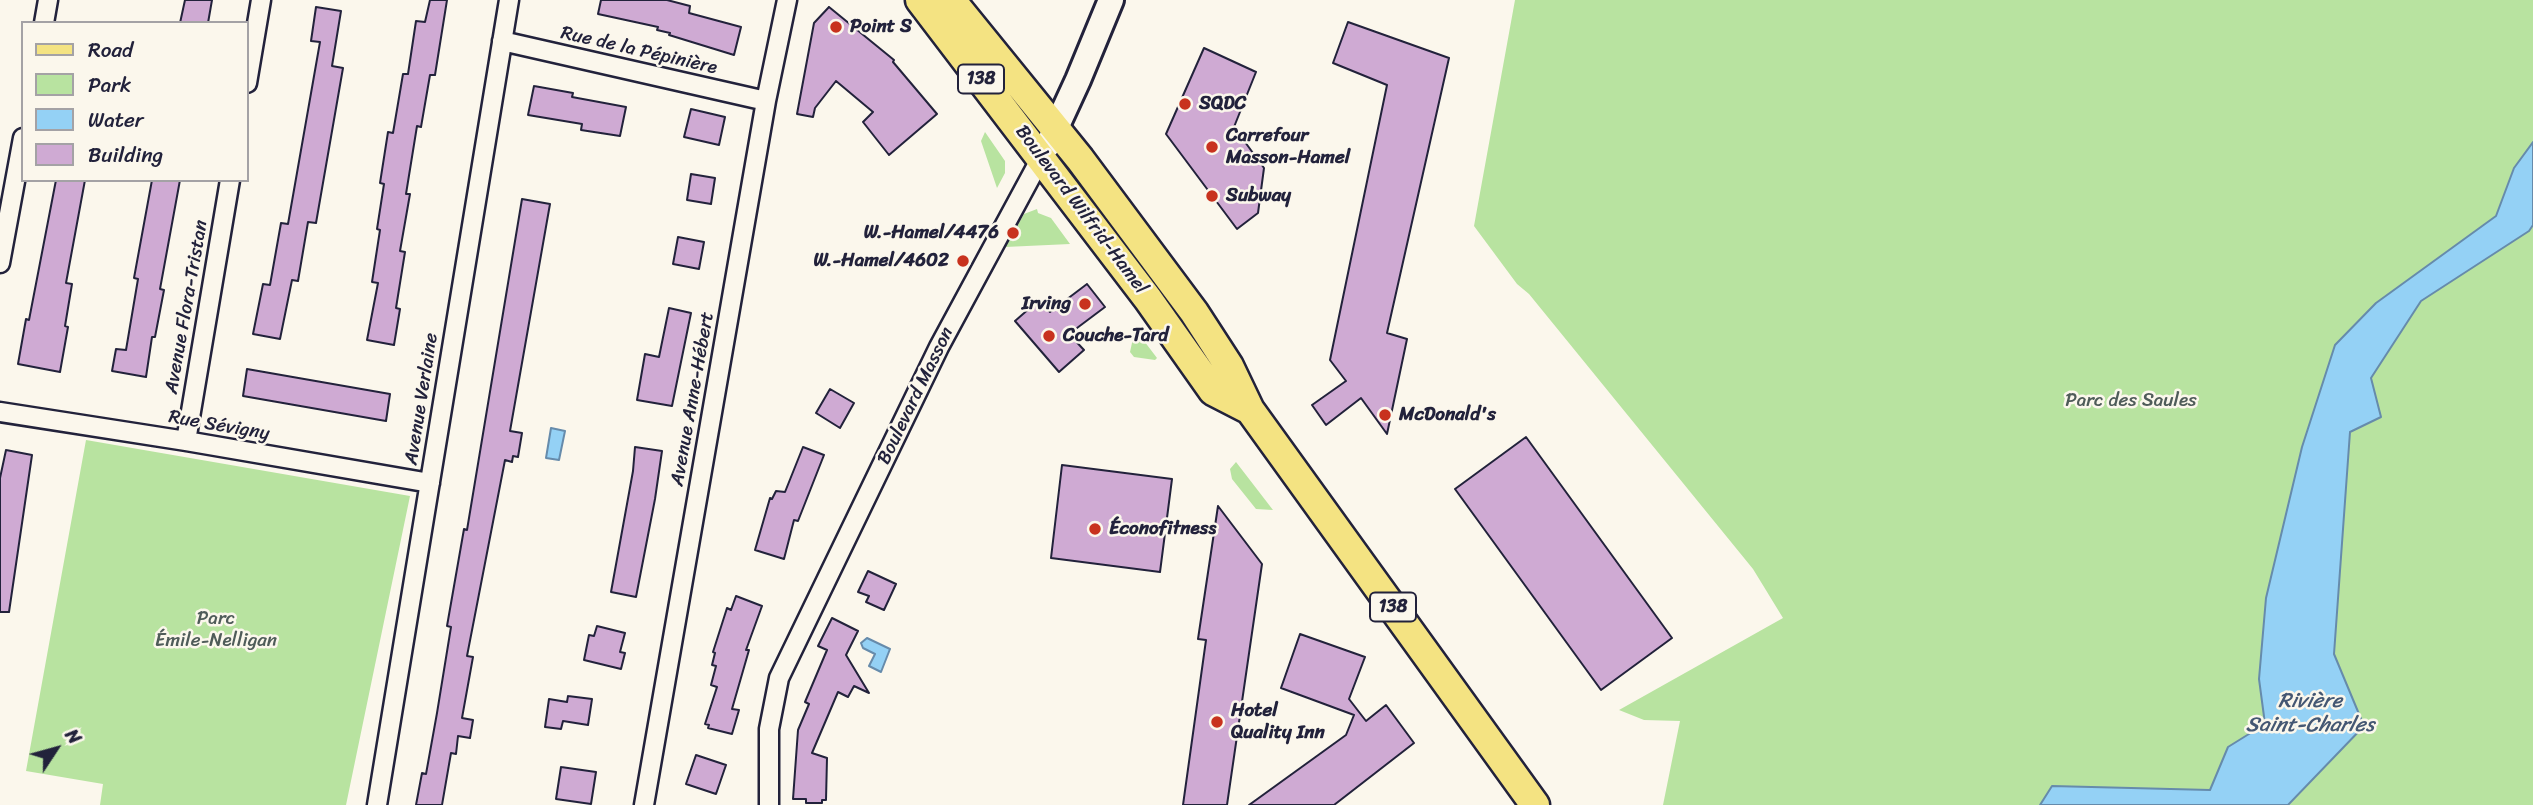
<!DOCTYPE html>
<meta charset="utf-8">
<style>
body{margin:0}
#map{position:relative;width:2533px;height:805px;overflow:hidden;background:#fbf7ec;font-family:Sriracha,sans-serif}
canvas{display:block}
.legend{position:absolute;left:21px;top:21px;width:228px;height:161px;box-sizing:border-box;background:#fbf7ec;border:2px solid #a4a2a5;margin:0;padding:9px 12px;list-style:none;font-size:21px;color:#22223b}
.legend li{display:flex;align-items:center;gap:14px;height:35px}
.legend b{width:35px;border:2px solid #a4a2a5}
.north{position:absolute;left:21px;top:714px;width:70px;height:70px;-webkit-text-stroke:5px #fbf7ec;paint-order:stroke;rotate:54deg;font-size:19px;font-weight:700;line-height:28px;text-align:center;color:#22223b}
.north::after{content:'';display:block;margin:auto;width:24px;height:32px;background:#22223b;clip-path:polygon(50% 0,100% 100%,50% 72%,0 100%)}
</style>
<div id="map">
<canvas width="2533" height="805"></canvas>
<ul class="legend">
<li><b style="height:9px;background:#f4e382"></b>Road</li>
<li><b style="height:19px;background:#b8e3a0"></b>Park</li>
<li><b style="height:19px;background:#94d1f5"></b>Water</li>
<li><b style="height:19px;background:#cfaad3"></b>Building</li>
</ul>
<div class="north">N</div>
</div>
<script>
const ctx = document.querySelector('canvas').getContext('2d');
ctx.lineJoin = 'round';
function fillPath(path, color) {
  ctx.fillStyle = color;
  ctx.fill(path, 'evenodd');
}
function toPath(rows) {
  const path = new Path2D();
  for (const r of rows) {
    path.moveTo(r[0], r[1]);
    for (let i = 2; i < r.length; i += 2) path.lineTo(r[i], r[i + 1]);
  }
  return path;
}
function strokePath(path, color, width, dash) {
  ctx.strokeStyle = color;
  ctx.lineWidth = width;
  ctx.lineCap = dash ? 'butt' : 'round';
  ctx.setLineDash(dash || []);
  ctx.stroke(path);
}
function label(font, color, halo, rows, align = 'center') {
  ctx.font = font + ' Sriracha,sans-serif';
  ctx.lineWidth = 5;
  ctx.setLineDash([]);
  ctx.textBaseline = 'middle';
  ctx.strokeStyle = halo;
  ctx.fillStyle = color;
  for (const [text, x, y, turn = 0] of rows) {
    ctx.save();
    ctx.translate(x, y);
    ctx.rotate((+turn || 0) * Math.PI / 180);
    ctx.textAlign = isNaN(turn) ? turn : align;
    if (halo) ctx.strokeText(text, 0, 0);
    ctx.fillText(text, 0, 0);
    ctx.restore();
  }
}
const green = toPath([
 [1515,0,2533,0,2533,805,1663,805,1680,721,1644,720,1619,710,1783,618,1753,569,1529,294,1517,284,1474,226],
 [985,132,1005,161,1005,173,997,188,981,141],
 [1037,209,1038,213,1051,218,1070,244,1005,247,1024,214],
 [1135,329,1157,358,1155,360,1134,357,1130,352],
 [86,440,410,496,346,805,100,805,103,784,26,771],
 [1236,462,1273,510,1256,509,1232,479,1230,469]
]);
const water = toPath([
 [2533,142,2533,225,2529,231,2421,301,2371,378,2381,417,2350,432,2334,654,2364,726,2288,805,2040,805,2052,786,2210,790,2228,747,2265,724,2259,679,2266,598,2302,447,2335,345,2376,303,2496,216,2514,168,2533,142],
 [551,428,565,431,559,460,546,458,551,428],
 [867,638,890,649,881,672,869,666,875,654,863,648,861,643,867,638]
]);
const building = toPath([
 [185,0,212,0,208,23,180,23,185,0],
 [430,0,447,0,435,75,430,75,421,127,417,126,406,194,410,194,400,251,405,252,396,308,400,309,394,345,367,340,378,283,372,282,380,230,377,229,384,184,380,183,388,132,393,133,403,74,408,74,416,21,425,22,430,0],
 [601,0,667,0,690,6,689,13,741,27,734,55,669,35,670,33,657,30,658,27,598,14,601,0],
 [316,7,341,11,332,66,343,68,316,223,308,222,298,281,292,280,280,339,253,334,263,284,270,285,281,223,288,224,320,42,311,41,316,7],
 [829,7,894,60,893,62,937,114,889,155,863,122,873,112,836,81,815,108,813,117,797,114,814,23,829,7],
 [1348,22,1449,58,1387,333,1407,339,1387,434,1361,398,1326,425,1312,405,1346,381,1330,360,1387,85,1333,63,1348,22],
 [1204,48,1256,72,1234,127,1264,168,1258,213,1237,229,1166,134,1204,48],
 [534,86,573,93,572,97,626,107,620,136,581,130,582,124,528,115,534,86],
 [691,109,725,117,719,145,684,137,691,109],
 [691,174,715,178,711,204,687,200,691,174],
 [56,180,85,180,66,283,72,284,65,326,68,327,60,372,18,364,26,319,29,320,56,180],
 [152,180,180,180,160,289,164,290,155,337,152,337,146,377,112,371,116,349,126,350,138,279,134,278,152,180],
 [522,199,550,204,510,431,522,433,518,457,513,456,512,462,505,460,467,656,473,657,462,718,473,720,470,738,458,736,456,754,451,753,442,805,416,805,422,773,426,774,437,713,451,627,447,626,464,529,467,530,522,199],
 [678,237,704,242,699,269,673,264,678,237],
 [1087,284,1105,307,1069,334,1084,350,1059,372,1015,321,1039,300,1050,312,1087,284],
 [669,308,691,313,672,406,637,400,645,354,659,357,669,308],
 [247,369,390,394,386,421,243,396,247,369],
 [830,389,854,403,840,428,816,413,830,389],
 [1526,437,1672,638,1601,690,1455,489,1526,437],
 [635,447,662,451,655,499,636,597,611,592,633,471,635,447],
 [803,447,824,455,798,521,794,520,784,559,755,550,770,498,772,499,776,491,785,492,803,447],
 [6,450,32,455,9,612,0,612,0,478,6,450],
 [1062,465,1172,479,1160,572,1051,558,1062,465],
 [1218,506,1262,564,1227,805,1183,805,1206,640,1198,639,1218,506],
 [868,571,896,584,884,610,866,602,869,596,858,592,868,571],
 [736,596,762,606,746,650,749,650,732,709,739,710,732,734,708,728,709,725,705,724,717,687,711,685,716,666,712,665,715,653,713,652,727,608,731,610,736,596],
 [832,618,858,631,846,655,869,693,854,686,848,697,838,692,812,753,827,758,826,800,822,800,822,803,806,803,806,799,793,799,798,730,809,704,805,702,827,650,818,646,832,618],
 [597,626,625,633,620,652,625,653,621,669,584,660,589,635,594,636,597,626],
 [1300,634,1365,657,1349,699,1366,721,1386,705,1414,743,1334,805,1249,805,1346,735,1354,715,1281,688,1300,634],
 [568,696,592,699,588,725,563,721,561,729,545,727,549,699,567,702,568,696],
 [696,755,726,765,716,794,686,784,696,755],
 [561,767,596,772,591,804,556,799,561,767]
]);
const street = toPath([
 [44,23,48,0],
 [502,41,766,101],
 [247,83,261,0],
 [0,263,23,138],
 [0,412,186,441,430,483],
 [186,441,230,180],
 [377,805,509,0],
 [644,805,766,101,787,0],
 [769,805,769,729,779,678,939,347,1041,158]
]);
const secondary = toPath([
 [1048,145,1078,80,1111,0]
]);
const primary = toPath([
 [920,0,1148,299,1213,391,1250,410],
 [951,0,1080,159,1194,312,1229,366,1250,410,1535,805]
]);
const markers = [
 [836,27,7,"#c8321e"],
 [1185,104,7,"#c8321e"],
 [1212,147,7,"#c8321e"],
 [1212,196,7,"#c8321e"],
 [1013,233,7,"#c8321e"],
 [963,261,7,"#c8321e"],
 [1085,304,7,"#c8321e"],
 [1049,336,7,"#c8321e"],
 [1385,415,7,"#c8321e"],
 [1095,529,7,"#c8321e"],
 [1217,722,7,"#c8321e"]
];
const shields = [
 [981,79,46],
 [1393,607,46]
];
const shieldNames = [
 ["138",981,79],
 ["138",1393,607]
];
const poiNames = [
 ["Point S",850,27],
 ["SQDC",1199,104],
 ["Carrefour",1226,136],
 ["Masson-Hamel",1226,158],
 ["Subway",1226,196],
 ["W.-Hamel/4476",999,233,"right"],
 ["W.-Hamel/4602",949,261,"right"],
 ["Irving",1071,304,"right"],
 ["Couche-Tard",1063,336],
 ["McDonald's",1399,415],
 ["Éconofitness",1109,529],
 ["Hotel",1231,711],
 ["Quality Inn",1231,733]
];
const streetNames = [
 ["Rue de la Pépinière",639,51,13],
 ["Boulevard Wilfrid-Hamel",1081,210,53],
 ["Avenue Flora-Tristan",187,307,-80],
 ["Boulevard Masson",916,396,-64],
 ["Avenue Verlaine",422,399,-81],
 ["Avenue Anne-Hébert",693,399,-80],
 ["Rue Sévigny",219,426,10]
];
const parkNames = [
 ["Parc des Saules",2131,401],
 ["Parc",216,619],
 ["Émile-Nelligan",216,641]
];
const waterNames = [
 ["Rivière",2310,702],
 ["Saint-Charles",2310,726]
];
fillPath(green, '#b8e3a0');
fillPath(water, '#94d1f5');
strokePath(water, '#668bab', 2);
fillPath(building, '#cfaad3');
strokePath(building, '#22223b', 2);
strokePath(street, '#22223b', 23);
strokePath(secondary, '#22223b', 30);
strokePath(primary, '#22223b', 33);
strokePath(street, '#fbf7ec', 18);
strokePath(secondary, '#fbf7ec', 24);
strokePath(primary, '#f4e382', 28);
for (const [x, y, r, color] of markers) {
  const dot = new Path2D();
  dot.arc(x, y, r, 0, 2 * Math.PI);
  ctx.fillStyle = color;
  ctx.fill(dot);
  strokePath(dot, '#fbf7ec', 2.5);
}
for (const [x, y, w] of shields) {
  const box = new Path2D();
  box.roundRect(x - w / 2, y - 14.5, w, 29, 5);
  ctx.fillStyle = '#fbf7ec';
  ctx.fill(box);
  strokePath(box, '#22223b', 2);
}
label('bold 18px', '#22223b', null, shieldNames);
label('bold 19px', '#22223b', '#fbf7ec', poiNames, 'left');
label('19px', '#22223b', '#fbf7ec', streetNames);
label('19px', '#4f5c59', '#fbf7ec', parkNames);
label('italic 21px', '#445773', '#fbf7ec', waterNames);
</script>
